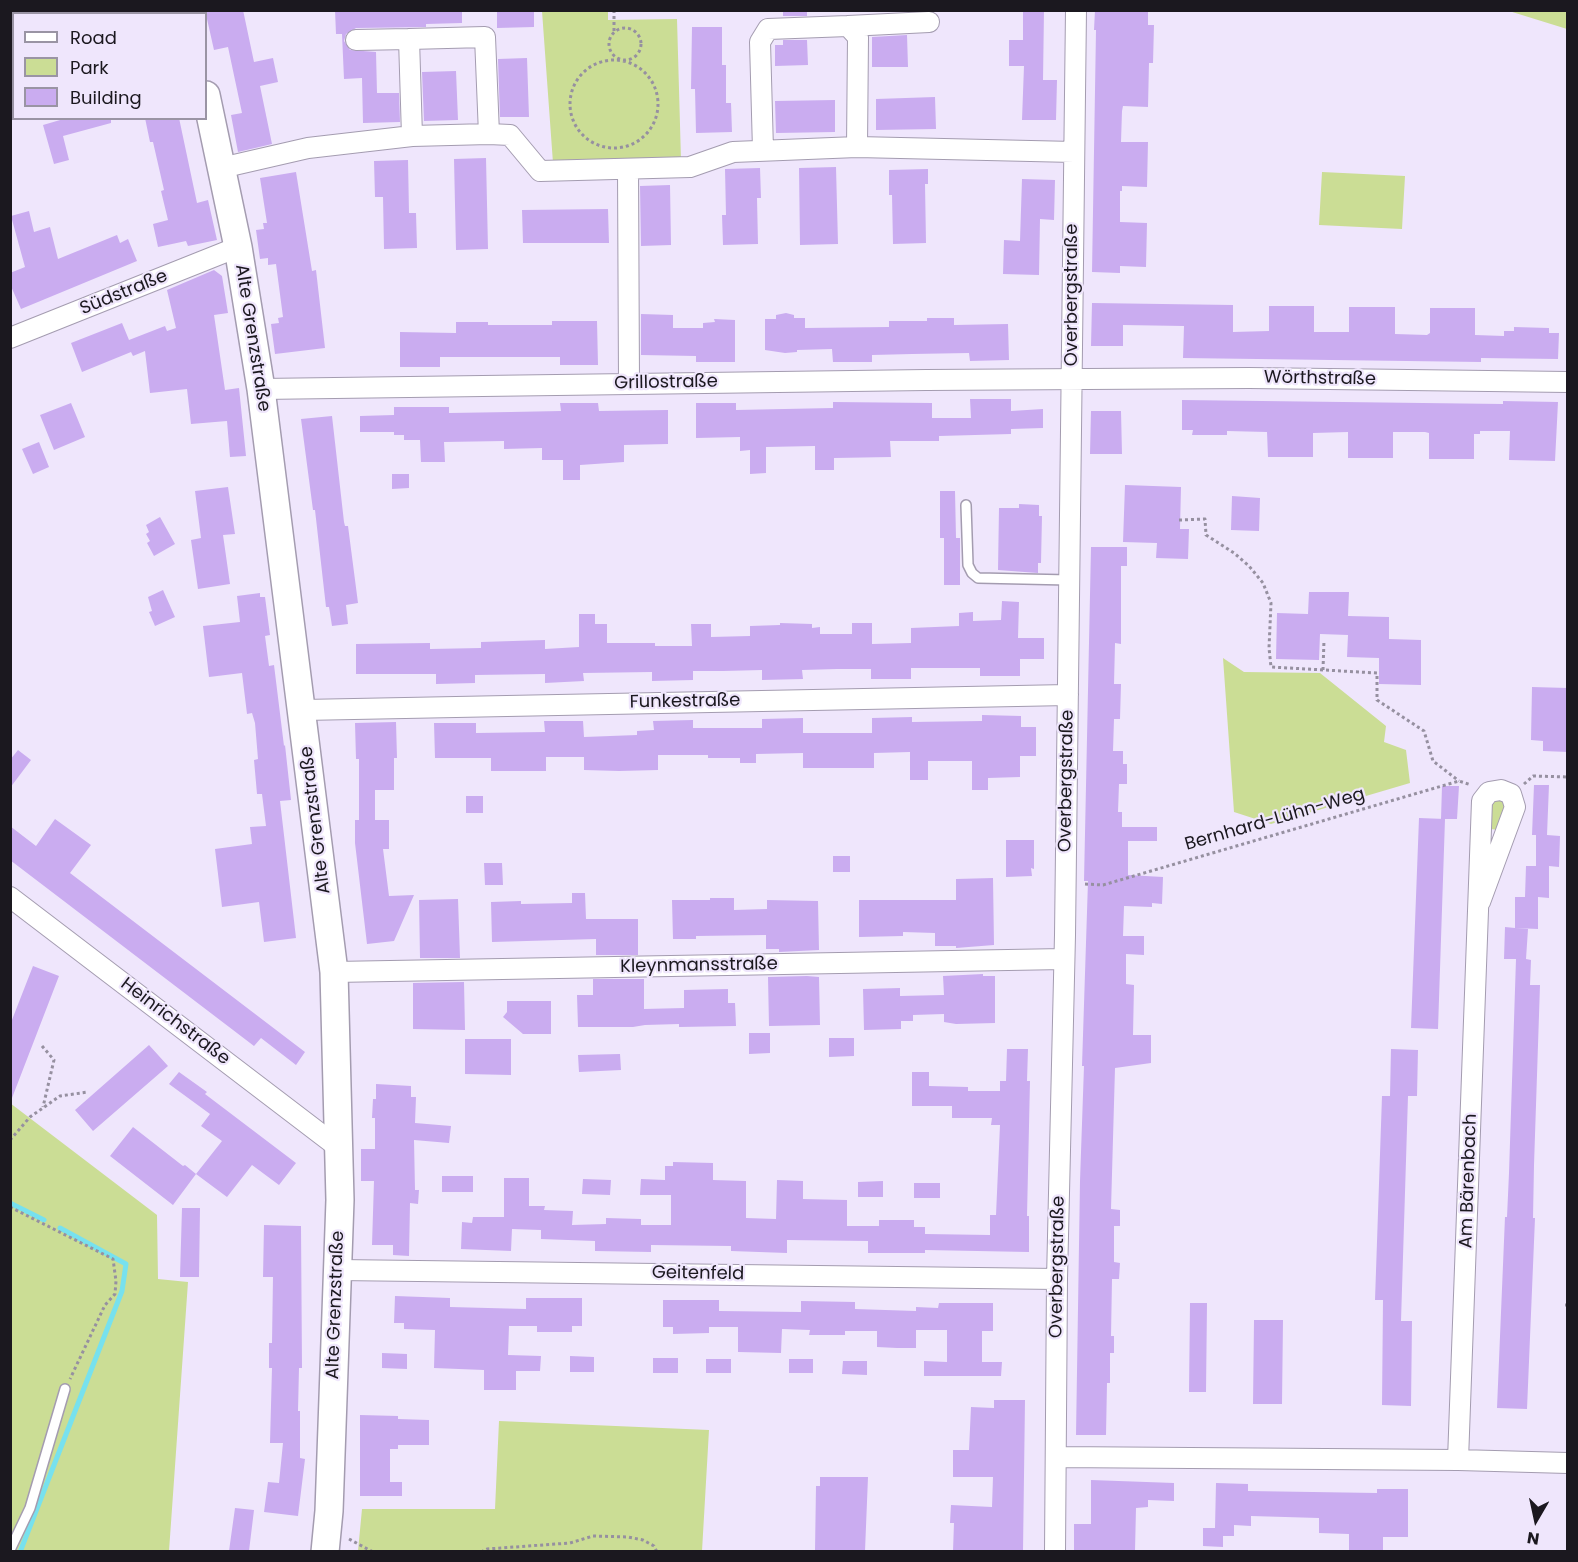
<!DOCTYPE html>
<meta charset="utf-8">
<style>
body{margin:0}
#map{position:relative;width:1578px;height:1562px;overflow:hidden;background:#efe6fc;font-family:Poppins,sans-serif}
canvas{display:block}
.frame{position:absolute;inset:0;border:12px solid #1b181f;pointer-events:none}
.legend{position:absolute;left:12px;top:12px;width:195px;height:108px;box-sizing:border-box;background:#efe6fc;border:2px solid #9a94a4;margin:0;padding:8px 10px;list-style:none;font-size:18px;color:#1b181f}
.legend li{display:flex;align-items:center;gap:12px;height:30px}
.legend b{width:30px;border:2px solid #9a94a4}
.north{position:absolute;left:1506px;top:1490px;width:60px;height:60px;-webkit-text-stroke:4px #efe6fc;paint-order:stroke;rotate:189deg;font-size:16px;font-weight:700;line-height:24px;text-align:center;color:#1b181f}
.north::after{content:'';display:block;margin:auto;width:21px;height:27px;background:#1b181f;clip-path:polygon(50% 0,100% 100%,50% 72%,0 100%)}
</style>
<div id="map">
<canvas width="1578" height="1562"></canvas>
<div class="frame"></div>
<ul class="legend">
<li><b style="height:8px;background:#fff"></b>Road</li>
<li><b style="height:16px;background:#cbdd95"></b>Park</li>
<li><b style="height:16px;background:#caacf0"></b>Building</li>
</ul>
<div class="north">N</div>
</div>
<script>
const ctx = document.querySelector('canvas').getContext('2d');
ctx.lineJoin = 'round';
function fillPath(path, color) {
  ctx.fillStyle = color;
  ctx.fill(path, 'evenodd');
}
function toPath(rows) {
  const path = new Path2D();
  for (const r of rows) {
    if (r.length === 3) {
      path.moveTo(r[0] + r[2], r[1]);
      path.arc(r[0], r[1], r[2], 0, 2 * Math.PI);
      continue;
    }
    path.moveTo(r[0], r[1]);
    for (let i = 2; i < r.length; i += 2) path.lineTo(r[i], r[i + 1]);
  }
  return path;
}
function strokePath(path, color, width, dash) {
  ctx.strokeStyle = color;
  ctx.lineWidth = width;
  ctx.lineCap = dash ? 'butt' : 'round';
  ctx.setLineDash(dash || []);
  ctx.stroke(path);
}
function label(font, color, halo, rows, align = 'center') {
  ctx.font = font + ' Poppins,sans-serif';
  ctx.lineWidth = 4.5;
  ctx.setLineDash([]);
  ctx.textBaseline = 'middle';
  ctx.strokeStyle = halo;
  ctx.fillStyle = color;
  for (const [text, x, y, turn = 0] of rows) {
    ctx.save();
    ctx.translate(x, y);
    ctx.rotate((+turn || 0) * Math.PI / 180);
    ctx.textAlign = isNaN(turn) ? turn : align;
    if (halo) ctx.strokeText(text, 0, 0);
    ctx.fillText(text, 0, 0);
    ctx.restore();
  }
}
const green = toPath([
 [542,11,608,11,608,20,677,19,681,160,553,163],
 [1509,11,1567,11,1567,29],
 [1322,172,1405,176,1402,229,1319,225],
 [1223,658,1244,672,1320,673,1386,726,1384,742,1406,750,1410,783,1271,824,1234,812],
 [1494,797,1508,802,1498,830,1491,829,1489,825,1490,804],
 [10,1103,157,1215,158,1279,188,1282,169,1551,11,1551],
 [499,1421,709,1430,702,1551,358,1551,362,1509,495,1509]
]);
const stream = toPath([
 [10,1203,44,1220],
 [20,1552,122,1291,126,1264,60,1228]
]);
const building = toPath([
 [205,10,243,10,254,62,273,58,278,82,260,86,272,144,238,152,231,115,242,113,228,47,214,50],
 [335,10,462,10,462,23,426,24,426,27,356,28,346,34,344,41,350,50,376,52,377,93,399,93,400,122,363,123,362,78,344,79,342,34,336,34],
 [497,10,534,10,534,27,497,28],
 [783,10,807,10,807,16,783,16],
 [1023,10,1044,10,1043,80,1057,80,1056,120,1022,120,1024,66,1009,66,1009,40,1023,40],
 [1095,10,1148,10,1148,25,1154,25,1153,63,1149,63,1148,107,1123,106,1122,111,1121,142,1148,142,1147,187,1122,186,1122,191,1120,191,1120,222,1147,223,1146,267,1120,266,1120,273,1092,272,1096,30,1094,30],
 [692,27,722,27,722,65,726,65,726,103,731,103,732,132,696,133,695,89,691,89],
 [907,35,908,67,872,67,872,37],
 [783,40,807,40,808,65,775,66,775,45,783,45],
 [527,58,529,117,500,117,498,59],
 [456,71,458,120,424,121,422,72],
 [935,97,936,129,876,130,876,99],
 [835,100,835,132,776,133,775,101],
 [67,118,111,118,111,123,63,136,69,160,54,164,43,125],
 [145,118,179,118,197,203,208,200,217,240,188,246,186,241,158,247,153,224,168,220,161,191,164,190,153,142,150,142],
 [486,158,488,249,456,250,454,159],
 [408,160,409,213,416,213,417,248,384,249,383,197,375,197,374,161],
 [836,167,838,244,800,245,799,168],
 [760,168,761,198,757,198,758,244,723,245,722,215,726,215,725,169],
 [928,169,928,184,925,184,926,243,893,244,892,195,889,195,889,170],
 [296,172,312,271,316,270,325,348,275,354,271,324,279,323,278,318,283,317,276,264,268,265,268,258,260,259,256,230,264,229,263,223,267,223,260,178],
 [1022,179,1055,180,1054,220,1040,219,1039,275,1003,274,1004,240,1020,241],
 [670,185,671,245,641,246,640,186],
 [608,209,609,243,523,243,522,210],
 [29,211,34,232,50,227,58,259,117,235,120,243,128,239,137,261,21,309,10,284,10,273,25,267,11,216],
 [214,270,222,276,228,313,214,315,225,390,239,388,246,456,230,457,227,421,191,424,187,389,150,393,145,351,133,356,131,352,82,372,71,343,122,323,129,340,165,326,167,331,176,328,167,290],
 [1092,303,1233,305,1233,332,1269,331,1269,306,1314,306,1314,332,1349,332,1349,307,1395,307,1395,334,1427,335,1430,333,1430,308,1475,308,1475,335,1504,336,1504,331,1514,331,1514,327,1549,328,1549,333,1559,333,1558,359,1481,358,1481,362,1183,358,1184,326,1123,325,1123,346,1091,346],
 [786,313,794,315,794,318,805,318,805,328,889,327,889,321,927,321,927,318,954,318,954,325,1008,324,1009,360,970,361,969,353,912,354,872,355,872,362,833,362,832,349,797,350,797,352,785,353,765,350,765,319,776,319,776,315],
 [641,314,673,315,673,328,703,328,703,323,715,322,714,319,735,320,735,362,696,362,696,356,641,355],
 [552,321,597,321,598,365,560,365,560,357,440,357,440,367,400,367,400,332,456,333,456,322,488,322,488,325,552,325],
 [970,399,1011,399,1011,411,1043,409,1043,428,1011,429,1011,434,939,436,939,441,890,441,891,457,834,458,834,470,815,470,815,446,766,447,766,473,750,474,750,450,740,451,740,437,696,438,696,403,736,403,736,410,833,408,833,402,932,403,932,418,971,418],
 [1182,400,1503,404,1503,401,1558,402,1555,461,1509,460,1510,431,1480,431,1480,434,1474,434,1474,459,1429,459,1429,433,1425,432,1393,432,1393,458,1348,458,1348,432,1313,433,1313,457,1268,457,1267,432,1227,431,1227,435,1192,435,1193,430,1182,430],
 [71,403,85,437,54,450,40,415],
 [560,403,598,403,599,411,668,410,668,444,624,445,624,462,580,465,580,480,563,480,563,460,542,460,542,448,504,449,504,441,444,442,445,462,421,462,420,440,404,440,404,435,394,435,394,432,360,432,360,416,394,415,394,407,449,407,449,413,511,412,561,411],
 [1091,411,1121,411,1122,454,1090,454],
 [332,416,344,522,345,526,348,526,358,603,346,605,348,624,332,626,329,607,326,607,315,510,313,510,301,419],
 [39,442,49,467,33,474,22,449],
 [392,474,409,474,409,488,392,489],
 [1125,485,1181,487,1180,529,1189,529,1188,559,1156,558,1157,543,1123,542],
 [228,487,235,534,223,535,230,584,198,589,191,540,201,538,195,491],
 [940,491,955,491,956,538,951,538,960,538,960,585,944,585,944,538,940,538],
 [1232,496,1260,498,1259,531,1231,530],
 [1019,504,1039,505,1039,516,1042,516,1041,563,1038,563,1038,573,998,570,999,508,1019,508],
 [160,517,175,544,154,556,147,543,150,541,146,534,149,532,146,525],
 [1091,547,1127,547,1127,566,1121,566,1121,644,1115,643,1114,684,1121,684,1120,719,1114,719,1113,751,1123,751,1123,764,1127,764,1127,784,1119,784,1118,812,1122,812,1122,827,1157,827,1157,841,1128,841,1128,875,1163,877,1162,904,1152,903,1152,907,1124,906,1123,936,1144,936,1144,955,1126,954,1126,984,1134,985,1133,1035,1151,1035,1151,1063,1115,1068,1111,1209,1120,1210,1120,1226,1114,1226,1114,1262,1120,1263,1119,1279,1112,1279,1111,1336,1114,1336,1114,1353,1110,1353,1110,1383,1107,1383,1106,1435,1076,1435,1080,1181,1084,1066,1082,1066,1088,881,1084,881],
 [163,590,175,617,155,626,149,612,152,611,148,597],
 [1309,592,1349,592,1348,616,1389,617,1389,639,1421,640,1421,685,1379,684,1379,658,1347,657,1348,635,1320,634,1319,660,1276,659,1277,613,1308,614],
 [260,593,260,597,265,597,270,635,265,636,269,666,274,665,284,746,285,745,291,800,280,801,296,938,264,942,259,902,222,907,215,849,252,844,250,827,266,826,262,794,257,794,254,760,258,759,255,723,252,713,247,714,242,673,209,677,203,626,240,622,237,596],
 [1002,601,1019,602,1018,638,1044,638,1044,659,1020,659,1020,676,980,676,980,668,911,668,911,679,871,679,871,669,837,669,802,670,803,679,762,680,762,670,723,671,693,671,693,680,652,681,652,672,583,673,584,681,545,683,545,674,475,675,475,683,436,684,436,674,356,674,356,644,430,643,430,649,481,648,481,642,545,640,545,649,579,647,579,614,595,614,595,624,607,624,607,643,655,643,655,646,692,646,691,624,711,624,711,637,750,636,750,626,780,625,780,623,812,624,812,628,820,627,820,634,852,634,852,623,872,623,872,644,911,643,911,628,959,626,959,613,973,612,973,621,1001,620],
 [1532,687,1568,688,1568,752,1543,751,1543,741,1531,740],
 [982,715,1021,716,1021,727,1036,727,1036,756,1020,756,1020,777,988,778,988,790,972,790,972,761,928,761,928,780,910,780,910,752,874,753,874,768,803,768,803,753,756,754,756,763,740,763,740,758,708,758,708,755,658,755,658,770,619,771,584,770,584,757,546,757,546,771,491,771,491,758,435,758,434,723,476,723,476,733,545,732,544,721,583,721,584,737,637,735,637,731,654,730,653,721,693,720,693,728,762,728,762,719,803,718,803,733,872,733,872,718,912,717,912,722,982,721],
 [396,722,397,758,394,758,394,790,375,790,375,820,389,820,389,849,383,849,389,896,414,895,394,941,367,944,355,843,355,820,359,820,359,759,356,759,355,723],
 [18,750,31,760,10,788,10,760],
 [1534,785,1549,785,1547,835,1560,836,1559,867,1549,866,1549,898,1538,897,1538,929,1515,928,1528,929,1526,959,1531,960,1530,985,1540,985,1534,1165,1533,1218,1535,1218,1527,1409,1497,1408,1505,1217,1507,1217,1509,1173,1516,959,1504,959,1505,927,1515,928,1515,897,1525,897,1526,866,1536,866,1536,835,1532,835],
 [1442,786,1459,786,1457,819,1441,819],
 [466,796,483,796,483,813,466,813],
 [1419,818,1445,819,1438,1029,1411,1028],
 [55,819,91,845,70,873,305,1052,296,1065,261,1038,254,1046,10,860,10,826,36,846],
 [1006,840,1034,840,1034,869,1031,868,1032,876,1006,877],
 [833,856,850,856,850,872,833,872],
 [484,863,502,863,503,885,485,885],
 [993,878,994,945,956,948,956,946,935,946,935,933,903,932,903,936,859,937,859,900,956,900,956,879],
 [572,893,585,893,586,919,638,919,638,955,596,955,596,939,492,942,491,902,521,901,521,904,572,903],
 [710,898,734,898,734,910,767,909,767,900,818,901,819,950,779,952,779,949,766,949,766,935,696,936,696,939,673,939,672,900,710,900],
 [458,899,460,958,420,958,419,900],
 [33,966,59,976,12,1098,10,1025],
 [983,974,983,976,995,976,995,1023,956,1024,944,1022,944,1014,913,1015,913,1021,901,1021,901,1029,864,1030,863,989,900,988,900,996,944,995,943,976],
 [807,976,819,977,820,1025,769,1026,768,977],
 [593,979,644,979,644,1009,684,1008,684,990,728,989,728,1003,735,1003,736,1026,679,1027,679,1024,645,1025,633,1027,578,1027,577,995,593,995],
 [464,982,465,1030,413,1029,413,983],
 [507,1001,551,1001,551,1034,523,1034,503,1017,507,1012],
 [749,1033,770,1033,770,1053,749,1054],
 [829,1038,854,1038,854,1056,829,1057],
 [465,1039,511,1039,511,1075,465,1074],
 [149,1045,168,1066,93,1131,75,1110],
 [1007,1049,1028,1049,1027,1081,1030,1081,1027,1216,1029,1216,1029,1252,925,1250,925,1253,868,1253,868,1241,787,1240,787,1253,731,1251,731,1246,651,1245,651,1252,595,1251,595,1241,541,1239,541,1230,512,1229,511,1251,461,1249,462,1222,472,1223,473,1217,504,1217,504,1178,529,1178,529,1206,545,1206,544,1210,573,1211,572,1225,606,1224,606,1218,641,1219,641,1225,671,1225,671,1195,640,1195,641,1179,665,1180,665,1166,673,1166,673,1162,713,1163,713,1180,746,1181,746,1218,776,1219,777,1180,803,1181,803,1199,847,1200,847,1226,879,1226,879,1220,914,1220,914,1227,925,1227,925,1234,990,1235,990,1215,996,1215,1000,1125,991,1125,992,1118,952,1118,952,1106,912,1106,912,1072,929,1072,929,1086,968,1087,968,1091,1000,1091,1000,1081,1006,1081],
 [1391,1049,1418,1050,1417,1096,1408,1096,1401,1321,1412,1321,1411,1406,1382,1405,1383,1300,1375,1300,1382,1096,1390,1096],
 [620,1054,621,1070,579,1072,578,1055],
 [179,1072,207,1092,205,1094,296,1163,279,1185,252,1165,227,1197,196,1174,222,1141,201,1126,210,1114,169,1084],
 [376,1084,411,1086,411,1097,416,1097,415,1123,451,1126,449,1143,414,1140,415,1190,419,1190,418,1204,410,1203,409,1256,393,1255,393,1245,372,1245,374,1181,361,1181,361,1149,375,1149,375,1118,372,1118,373,1099,376,1099],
 [133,1127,183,1166,185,1165,196,1174,173,1205,110,1156],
 [442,1176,473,1176,473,1192,442,1192],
 [583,1179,611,1180,610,1195,582,1194],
 [883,1181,883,1197,858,1197,858,1182],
 [914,1183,940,1183,940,1198,914,1198],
 [182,1208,200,1208,199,1277,180,1277],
 [264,1225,301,1226,302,1368,299,1368,298,1411,300,1411,300,1458,305,1459,298,1516,264,1512,268,1482,279,1483,283,1443,270,1443,272,1368,269,1368,269,1343,272,1343,273,1277,263,1277],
 [395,1296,450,1298,450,1307,526,1309,526,1298,582,1298,582,1326,572,1326,572,1332,537,1332,537,1326,509,1326,508,1355,541,1356,540,1371,516,1371,516,1390,484,1390,484,1370,434,1368,435,1330,404,1329,404,1323,394,1323],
 [663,1300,719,1300,719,1311,801,1312,801,1301,855,1302,855,1309,916,1311,916,1307,938,1308,939,1303,993,1303,993,1331,982,1331,982,1362,1002,1362,1001,1376,924,1376,924,1361,947,1362,947,1330,916,1330,916,1348,897,1348,877,1347,877,1331,845,1331,845,1335,809,1335,810,1330,782,1329,781,1353,738,1352,738,1327,709,1327,709,1333,673,1334,673,1327,663,1327],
 [1190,1303,1207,1303,1206,1392,1189,1392],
 [1254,1320,1283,1320,1282,1404,1253,1404],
 [382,1353,407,1354,407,1369,382,1368],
 [570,1356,594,1357,594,1372,570,1372],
 [653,1358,678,1358,678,1373,653,1373],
 [706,1359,731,1359,731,1373,706,1373],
 [789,1359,813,1359,813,1373,789,1373],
 [843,1361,867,1361,867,1375,842,1374],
 [994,1400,1025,1400,1023,1551,953,1551,954,1523,950,1523,951,1505,992,1507,993,1477,953,1477,953,1450,969,1450,971,1407,994,1408],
 [360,1415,398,1416,398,1419,429,1420,429,1445,398,1445,398,1449,390,1449,390,1482,402,1482,402,1496,360,1496],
 [820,1477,868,1477,865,1551,815,1551,816,1486,820,1486],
 [1091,1480,1174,1483,1174,1501,1148,1500,1148,1507,1136,1508,1135,1551,1074,1550,1074,1524,1091,1524],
 [1216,1483,1248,1484,1248,1491,1377,1493,1377,1489,1408,1489,1408,1537,1383,1537,1383,1551,1349,1551,1349,1534,1319,1533,1319,1518,1251,1516,1251,1526,1234,1525,1234,1536,1223,1536,1223,1547,1203,1546,1203,1528,1215,1528],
 [235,1508,254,1510,249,1551,229,1551]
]);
const path = toPath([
 [614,10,614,33],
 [625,44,16],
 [614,104,44],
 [1179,520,1205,519,1206,535,1234,553,1249,566,1263,583,1271,603,1269,648,1271,667,1377,673,1377,700,1424,731,1433,761,1459,781],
 [1323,670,1324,640],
 [1524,784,1533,776,1568,777],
 [1085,884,1103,885,1459,781,1471,785],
 [42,1046,54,1060,43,1107],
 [10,1140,30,1117,60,1096,88,1092],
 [10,1207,113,1259,116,1281,115,1294,105,1305,70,1379],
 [1565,1305,1568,1305],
 [349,1539,373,1552],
 [481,1552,487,1549,570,1543,593,1536,628,1537,643,1540,654,1546,657,1552]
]);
const lane = toPath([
 [966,505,968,565,972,573,978,578,1069,580],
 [10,1550,30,1508,65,1389]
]);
const street = toPath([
 [848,26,929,22],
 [356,40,409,39],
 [412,136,409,39,485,37,489,134],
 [763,150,760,42,768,29,848,26,858,37,857,147],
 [221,168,308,148,412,136,489,134,510,135,540,171,690,167,733,152,857,147,1074,152],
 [628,169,629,383],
 [10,338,238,247],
 [261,389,926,380,1249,378,1568,382],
 [303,710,1068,695],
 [10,897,339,1148],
 [334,972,1064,959],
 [338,1270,1057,1279],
 [1057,1457,1458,1460,1568,1463],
 [1458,1460,1482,801,1489,792,1501,790,1511,794,1515,807,1480,902],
 [1055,1552,1057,1279,1065,935,1076,10]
]);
const secondary = toPath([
 [186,10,187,14],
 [206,95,238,247,261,389,334,972,340,1200,329,1511,325,1552]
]);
const streetNames = [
 ["Südstraße",124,293,-22],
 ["Overbergstraße",1072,295,-90],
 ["Alte Grenzstraße",252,338,81],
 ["Wörthstraße",1320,379,1],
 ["Grillostraße",666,383,-1],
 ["Funkestraße",685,702,-1],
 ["Overbergstraße",1067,781,-89],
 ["Alte Grenzstraße",316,820,-97],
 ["Bernhard-Lühn-Weg",1275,820,-16],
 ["Kleynmansstraße",699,966,-1],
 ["Heinrichstraße",175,1022,37],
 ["Am Bärenbach",1469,1181,-88],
 ["Overbergstraße",1058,1267,-89],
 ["Geitenfeld",698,1274,1],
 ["Alte Grenzstraße",336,1305,-88]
];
fillPath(green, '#cbdd95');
strokePath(stream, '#77e1ee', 5);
fillPath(building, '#caacf0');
strokePath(lane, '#a49cb0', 12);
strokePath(street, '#a49cb0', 22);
strokePath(secondary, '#a49cb0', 30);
strokePath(path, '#9690a0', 3, [3, 3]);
strokePath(lane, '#fff', 9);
strokePath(street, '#fff', 20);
strokePath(secondary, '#fff', 27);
label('18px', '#1b181f', '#efe6fc', streetNames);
</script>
